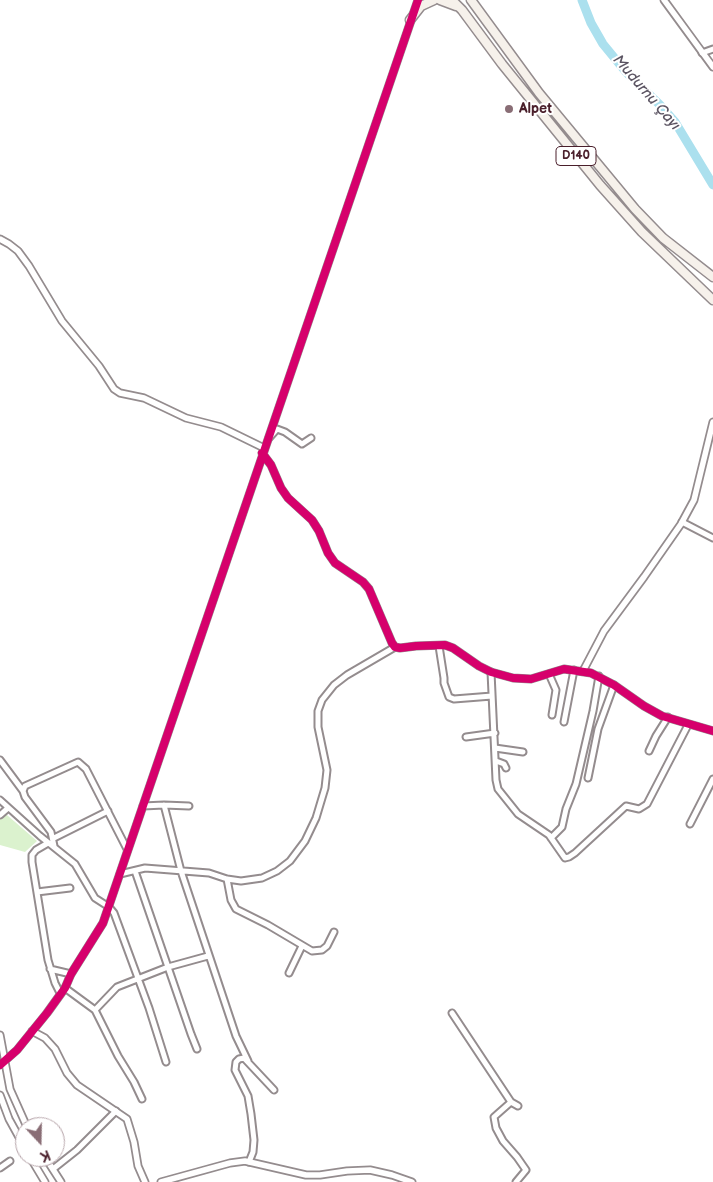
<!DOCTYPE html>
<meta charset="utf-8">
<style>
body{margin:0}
#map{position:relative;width:713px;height:1182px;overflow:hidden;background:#fff;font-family:"Balsamiq Sans",sans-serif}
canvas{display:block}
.north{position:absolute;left:15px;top:1117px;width:50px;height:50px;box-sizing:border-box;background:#fff;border:1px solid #b7a5aa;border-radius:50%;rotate:159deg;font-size:14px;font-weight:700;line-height:20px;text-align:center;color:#4a1f2b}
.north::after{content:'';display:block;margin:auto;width:18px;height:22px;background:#896d75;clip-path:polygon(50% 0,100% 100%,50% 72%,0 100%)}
</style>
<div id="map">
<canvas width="713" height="1182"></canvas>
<div class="north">K</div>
</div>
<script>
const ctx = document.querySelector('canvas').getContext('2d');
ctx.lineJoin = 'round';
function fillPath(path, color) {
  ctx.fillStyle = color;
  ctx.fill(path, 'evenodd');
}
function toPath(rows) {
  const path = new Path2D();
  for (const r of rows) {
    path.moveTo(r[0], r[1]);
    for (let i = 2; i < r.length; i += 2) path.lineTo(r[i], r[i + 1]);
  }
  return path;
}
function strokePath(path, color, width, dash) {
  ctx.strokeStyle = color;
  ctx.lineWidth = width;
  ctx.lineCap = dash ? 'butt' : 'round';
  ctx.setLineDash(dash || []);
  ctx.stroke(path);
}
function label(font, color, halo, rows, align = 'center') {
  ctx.font = font + ' "Balsamiq Sans",sans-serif';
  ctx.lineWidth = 4;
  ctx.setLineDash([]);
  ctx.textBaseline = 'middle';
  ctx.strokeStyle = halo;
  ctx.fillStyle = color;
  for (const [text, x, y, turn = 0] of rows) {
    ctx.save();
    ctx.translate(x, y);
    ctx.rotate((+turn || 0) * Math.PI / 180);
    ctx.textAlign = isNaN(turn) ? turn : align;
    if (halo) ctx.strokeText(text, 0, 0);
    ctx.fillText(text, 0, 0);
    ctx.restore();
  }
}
const green = toPath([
 [0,809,37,841,25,852,0,845]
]);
const river = toPath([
 [582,0,591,23,603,44,626,72,660,105,675,122,713,185]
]);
const minor = toPath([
 [702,53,713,49],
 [269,438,277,429,285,432,302,444,311,438],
 [682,522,713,538],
 [439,646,444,678,444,683,449,697,454,699,492,696],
 [491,672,496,780,498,789,518,814,549,835,565,858,569,857,575,853,626,806,639,809,647,804,688,725],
 [549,674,556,690,552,715],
 [564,722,574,670],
 [466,737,495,733],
 [495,748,523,752],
 [649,751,656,736,668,717],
 [0,760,23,791],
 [496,761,504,764,506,768],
 [588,778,598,729,614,685],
 [0,800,40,836,75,864,95,898,109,907,114,913,149,1008,166,1062],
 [164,805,181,871,236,1036,248,1061],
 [143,806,164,805,189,806],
 [0,815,8,808],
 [690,824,713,779],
 [54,838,108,811],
 [551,838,562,827,566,809,576,784,593,711,599,676],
 [48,843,36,850,32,855,32,862,48,960,55,983,60,993],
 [54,846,51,832,25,797,23,791,25,786,78,762,86,769,127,849],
 [135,871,191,1034,197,1049],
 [120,874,145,868,209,873,227,879,241,881,262,878,277,871,290,861,305,841,316,818,325,788,327,770,318,727,318,711,322,700,334,685,347,675,395,647],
 [227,879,231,900,236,909,268,925,312,951,322,950,327,946,334,932],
 [37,892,70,888],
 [50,969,71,974],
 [289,973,302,946],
 [65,988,95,1010,118,1056,134,1082,142,1099],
 [95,1010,117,987,168,967,208,956],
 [452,1013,511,1102,518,1106],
 [511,1102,494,1117,496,1128,503,1141,517,1157,526,1170,516,1182],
 [249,1162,253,1152,254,1140,251,1114,248,1096,235,1070,236,1062,239,1059,244,1058,274,1090],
 [0,1168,10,1161],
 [53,1169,77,1150,116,1111]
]);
const tertiary = toPath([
 [664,0,713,67],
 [0,239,9,244,18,251,29,266,62,321,99,366,114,389,120,393,144,398,186,418,221,427,264,448],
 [262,453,271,465,281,488,288,498,312,520,319,531,328,553,335,563,363,582,369,589,392,643,395,647,400,648,416,646,445,645,453,648,479,666,491,672,513,678,531,679,564,669,591,673,614,685,644,706,662,716,713,731],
 [583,671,604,631,644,577,681,524,694,500,713,422],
 [32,1031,45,1038,55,1049,67,1073,77,1085,127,1119,134,1142,138,1166,145,1182],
 [0,1035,10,1089,27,1127],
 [0,1065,17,1050,47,1013,65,988,71,974,103,923,418,0],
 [0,1095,9,1119,25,1148],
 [30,1157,45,1182],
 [45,1157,61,1182],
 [161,1182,230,1163,245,1161,306,1175,320,1175,347,1171,370,1170,392,1175,412,1182]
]);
const trunk = toPath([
 [440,0,456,6],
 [452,0,462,10,502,64,600,185,642,232,713,300],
 [471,0,539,93,635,209,663,238,713,277],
 [410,20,421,6,434,0]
]);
const cycleway = toPath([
 [262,453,271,465,281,488,288,498,312,520,319,531,328,553,335,563,363,582,369,589,392,643,395,647,400,648,416,646,445,645,453,648,479,666,491,672,513,678,531,679,564,669,591,673,614,685,644,706,662,716,713,731],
 [0,1065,17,1050,47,1013,65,988,71,974,103,923,418,0]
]);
const markers = [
 [509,109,5,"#896d75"]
];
const shields = [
 [576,156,40]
];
const shieldNames = [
 ["D140",576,156]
];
const poiNames = [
 ["Alpet",519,109]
];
const waterNames = [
 ["Mudurnu Çayı",646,93,49]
];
fillPath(green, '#dbf2ce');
strokePath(river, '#abe0ee', 9);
strokePath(minor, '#948c8e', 9);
strokePath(tertiary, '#948c8e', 9);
strokePath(trunk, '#948c8e', 11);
strokePath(minor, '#fff', 5);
strokePath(tertiary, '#fff', 5.5);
strokePath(trunk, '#f6f1eb', 8);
strokePath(cycleway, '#d6006c', 8);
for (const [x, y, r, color] of markers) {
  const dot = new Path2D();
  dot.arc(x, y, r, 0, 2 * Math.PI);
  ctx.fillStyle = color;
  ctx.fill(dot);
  strokePath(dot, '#fff', 2);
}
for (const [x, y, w] of shields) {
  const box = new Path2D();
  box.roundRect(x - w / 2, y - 9.5, w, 19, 4);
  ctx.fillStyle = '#fff';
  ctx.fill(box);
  strokePath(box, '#4a1f2b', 1);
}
label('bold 12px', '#4a1f2b', null, shieldNames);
label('bold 14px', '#4a1f2b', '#fff', poiNames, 'left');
label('italic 15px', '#5c5563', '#fff', waterNames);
</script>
